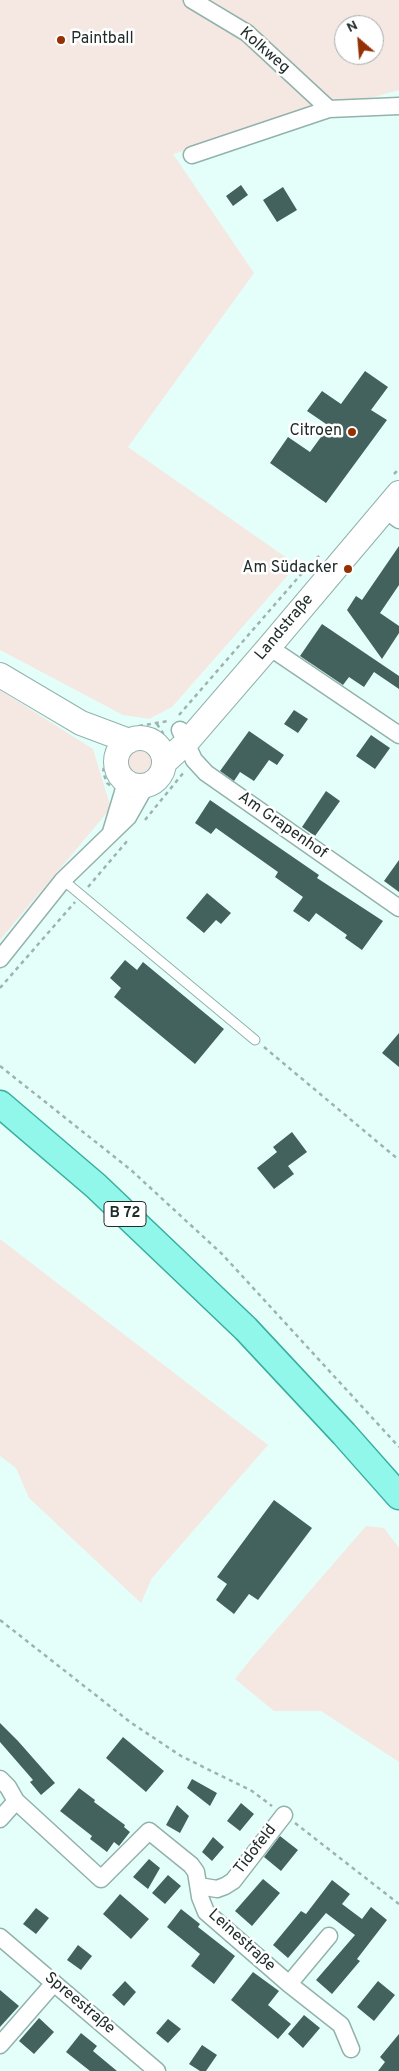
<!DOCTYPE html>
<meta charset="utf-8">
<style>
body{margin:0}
#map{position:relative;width:399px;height:2071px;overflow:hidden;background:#e4fffa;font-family:Overpass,sans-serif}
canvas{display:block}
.north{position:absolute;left:334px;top:15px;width:50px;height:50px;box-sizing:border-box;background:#fff;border:1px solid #a6abaa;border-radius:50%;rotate:333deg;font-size:14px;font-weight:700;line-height:20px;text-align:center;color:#202d2b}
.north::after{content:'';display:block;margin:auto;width:18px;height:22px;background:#953005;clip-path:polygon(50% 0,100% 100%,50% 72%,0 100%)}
</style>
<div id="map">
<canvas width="399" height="2071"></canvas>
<div class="north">N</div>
</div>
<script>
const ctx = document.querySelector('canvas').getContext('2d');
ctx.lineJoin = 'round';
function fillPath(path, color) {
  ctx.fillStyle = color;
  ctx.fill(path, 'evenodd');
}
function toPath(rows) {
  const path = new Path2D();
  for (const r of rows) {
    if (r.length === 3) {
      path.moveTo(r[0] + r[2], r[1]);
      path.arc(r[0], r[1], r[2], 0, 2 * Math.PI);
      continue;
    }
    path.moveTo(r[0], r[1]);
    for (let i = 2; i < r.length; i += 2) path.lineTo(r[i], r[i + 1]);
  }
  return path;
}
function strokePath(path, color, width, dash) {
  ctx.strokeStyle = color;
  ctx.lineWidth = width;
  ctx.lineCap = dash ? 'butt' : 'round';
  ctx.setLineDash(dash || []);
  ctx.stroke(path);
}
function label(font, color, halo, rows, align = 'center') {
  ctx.font = font + ' Overpass,sans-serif';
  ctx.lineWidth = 5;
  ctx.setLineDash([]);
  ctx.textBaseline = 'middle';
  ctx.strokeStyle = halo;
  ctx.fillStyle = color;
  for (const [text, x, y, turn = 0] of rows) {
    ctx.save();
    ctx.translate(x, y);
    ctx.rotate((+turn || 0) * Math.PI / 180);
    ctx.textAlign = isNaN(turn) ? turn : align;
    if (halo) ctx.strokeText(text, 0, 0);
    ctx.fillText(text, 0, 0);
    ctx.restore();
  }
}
const green = toPath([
 [0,0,399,0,399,90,173,154,254,273,128,447,297,565,172,707,149,719,123,715,0,650],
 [344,25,374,25,374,55,344,55],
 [0,690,93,749,111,808,0,940],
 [140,761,13],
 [0,1239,268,1445,152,1578,141,1603,29,1498,16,1468,0,1456],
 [366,1526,384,1528,399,1548,399,1762,321,1711,274,1711,235,1679,250,1660]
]);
const building = toPath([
 [241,185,248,195,233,206,226,196],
 [283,187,297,210,277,222,263,200],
 [365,371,388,387,371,410,387,420,326,503,270,463,288,437,310,452,329,426,307,411,322,391,341,404],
 [399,546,399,585,380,613,399,626,399,633,382,659,347,610,356,596,362,600],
 [322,624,399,676,399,689,374,672,364,687,349,677,343,685,300,656],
 [294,710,308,719,298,733,284,724],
 [249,731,284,755,277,765,269,760,254,781,240,772,234,781,220,771],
 [371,735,390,748,375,769,356,756],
 [326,791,340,801,315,836,302,827],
 [210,800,319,875,317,878,383,921,362,950,345,938,347,935,316,913,309,922,293,911,303,897,275,877,278,872,216,828,211,834,195,823],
 [399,860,399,892,384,881],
 [207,893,231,913,221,924,216,920,204,933,186,918],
 [125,960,137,970,143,962,224,1029,195,1064,114,997,121,988,110,978],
 [399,1033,399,1067,382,1053],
 [292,1132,307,1152,288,1166,294,1174,274,1189,257,1168,277,1152,273,1147],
 [274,1500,312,1528,258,1600,249,1594,234,1614,216,1600,227,1584,217,1577],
 [0,1723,18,1741,55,1783,41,1795,30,1782,33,1780,0,1742],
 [123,1737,164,1771,146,1792,106,1758],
 [192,1779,217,1793,210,1806,187,1788],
 [79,1788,95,1800,94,1802,125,1825,124,1827,130,1832,119,1846,114,1842,107,1852,90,1839,92,1836,60,1811],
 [241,1803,254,1814,240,1831,227,1821],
 [177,1805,189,1816,180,1833,166,1825],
 [280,1836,298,1850,281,1871,264,1857],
 [213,1837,224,1847,212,1861,202,1852],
 [149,1859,160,1868,148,1889,133,1877],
 [168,1875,181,1886,165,1904,152,1893],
 [263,1879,280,1893,252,1926,235,1911],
 [332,1880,350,1894,342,1904,362,1919,371,1907,387,1920,357,1959,360,1961,332,1994,316,1980,355,1935,326,1913,288,1958,273,1945,301,1911,306,1914],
 [120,1894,149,1919,131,1939,103,1914],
 [36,1908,49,1918,36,1934,23,1924],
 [181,1909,200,1924,198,1927,235,1956,214,1984,191,1966,200,1954,167,1927],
 [78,1945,92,1956,81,1970,67,1960],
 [253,1972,279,1991,268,2005,291,2024,278,2039,231,2000],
 [125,1981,136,1992,124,2006,112,1995],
 [378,1981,395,1995,374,2021,357,2007],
 [0,1990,19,2006,0,2027],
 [304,2015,320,2028,303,2048,288,2034],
 [39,2018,54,2032,34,2054,19,2041],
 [168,2019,181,2029,168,2043,156,2033],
 [81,2033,97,2046,93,2051,117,2071,90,2071,66,2052],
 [399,2034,399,2071,378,2071,385,2062,380,2057],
 [202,2045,217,2055,206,2071,200,2071,189,2064]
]);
const path = toPath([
 [394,474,399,469],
 [179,715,303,572,321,554],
 [157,724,166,738],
 [139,726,168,721],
 [107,752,103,772,107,783,111,786],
 [145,820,184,772],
 [88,887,128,840],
 [0,988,75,902],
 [264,1047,399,1160],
 [0,1066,131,1170,222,1254,399,1447],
 [0,1620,130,1722,181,1756,252,1791,272,1806],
 [295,1823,399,1904]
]);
const lane = toPath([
 [63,880,255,1040]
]);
const street = toPath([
 [192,0,247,33,329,109],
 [192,155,329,109,399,106],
 [385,510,399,520],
 [269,647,399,735],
 [180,730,194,760,206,773,399,908],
 [111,832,126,782],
 [0,959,63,880,128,817,146,785],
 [0,1779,8,1787,16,1801,0,1819],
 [16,1801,101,1879,149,1831,191,1865,196,1872,200,1897,206,1912,289,1984,341,2025,351,2049],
 [199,1886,217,1889,225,1886,233,1881,284,1815],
 [0,1937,157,2071],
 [289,1984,329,1936],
 [0,2045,54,1983]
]);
const secondary = toPath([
 [0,675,81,723,129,741],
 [140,762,24],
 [164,763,187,742,269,647,399,493]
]);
const primary = toPath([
 [0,1104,96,1186,246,1329,344,1434,399,1496]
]);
const markers = [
 [61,40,5,"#953005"],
 [352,432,5,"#953005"],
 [348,569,5,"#953005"]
];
const shields = [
 [125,1214,42]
];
const shieldNames = [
 ["B 72",125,1214]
];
const poiNames = [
 ["Paintball",71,40,"left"],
 ["Citroen",342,432],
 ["Am Südacker",338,569]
];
const streetNames = [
 ["Kolkweg",264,51,41],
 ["Landstraße",285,628,-50],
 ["Am Grapenhof",282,826,35],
 ["Tidofeld",256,1850,-52],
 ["Leinestraße",241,1941,42],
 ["Spreestraße",79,2004,40]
];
fillPath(green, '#f5e8e3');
fillPath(building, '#44625d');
strokePath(lane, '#92b2ac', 11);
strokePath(street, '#92b2ac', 19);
strokePath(secondary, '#92b2ac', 26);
strokePath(primary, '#39ad9e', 29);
strokePath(path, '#9db3af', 2.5, [4, 4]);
strokePath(lane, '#fff', 9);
strokePath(street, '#fff', 16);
strokePath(secondary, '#fff', 24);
strokePath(primary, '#91f7ea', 26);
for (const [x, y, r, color] of markers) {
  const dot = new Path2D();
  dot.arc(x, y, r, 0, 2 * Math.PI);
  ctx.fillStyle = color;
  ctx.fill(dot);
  strokePath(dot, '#fff', 2);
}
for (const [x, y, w] of shields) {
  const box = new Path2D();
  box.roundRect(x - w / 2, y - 12.5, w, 25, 4);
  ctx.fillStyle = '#fff';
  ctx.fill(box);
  strokePath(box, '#202d2b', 1);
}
label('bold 15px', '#202d2b', null, shieldNames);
label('16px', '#202d2b', '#fff', poiNames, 'right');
label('16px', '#202d2b', '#fff', streetNames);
</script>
